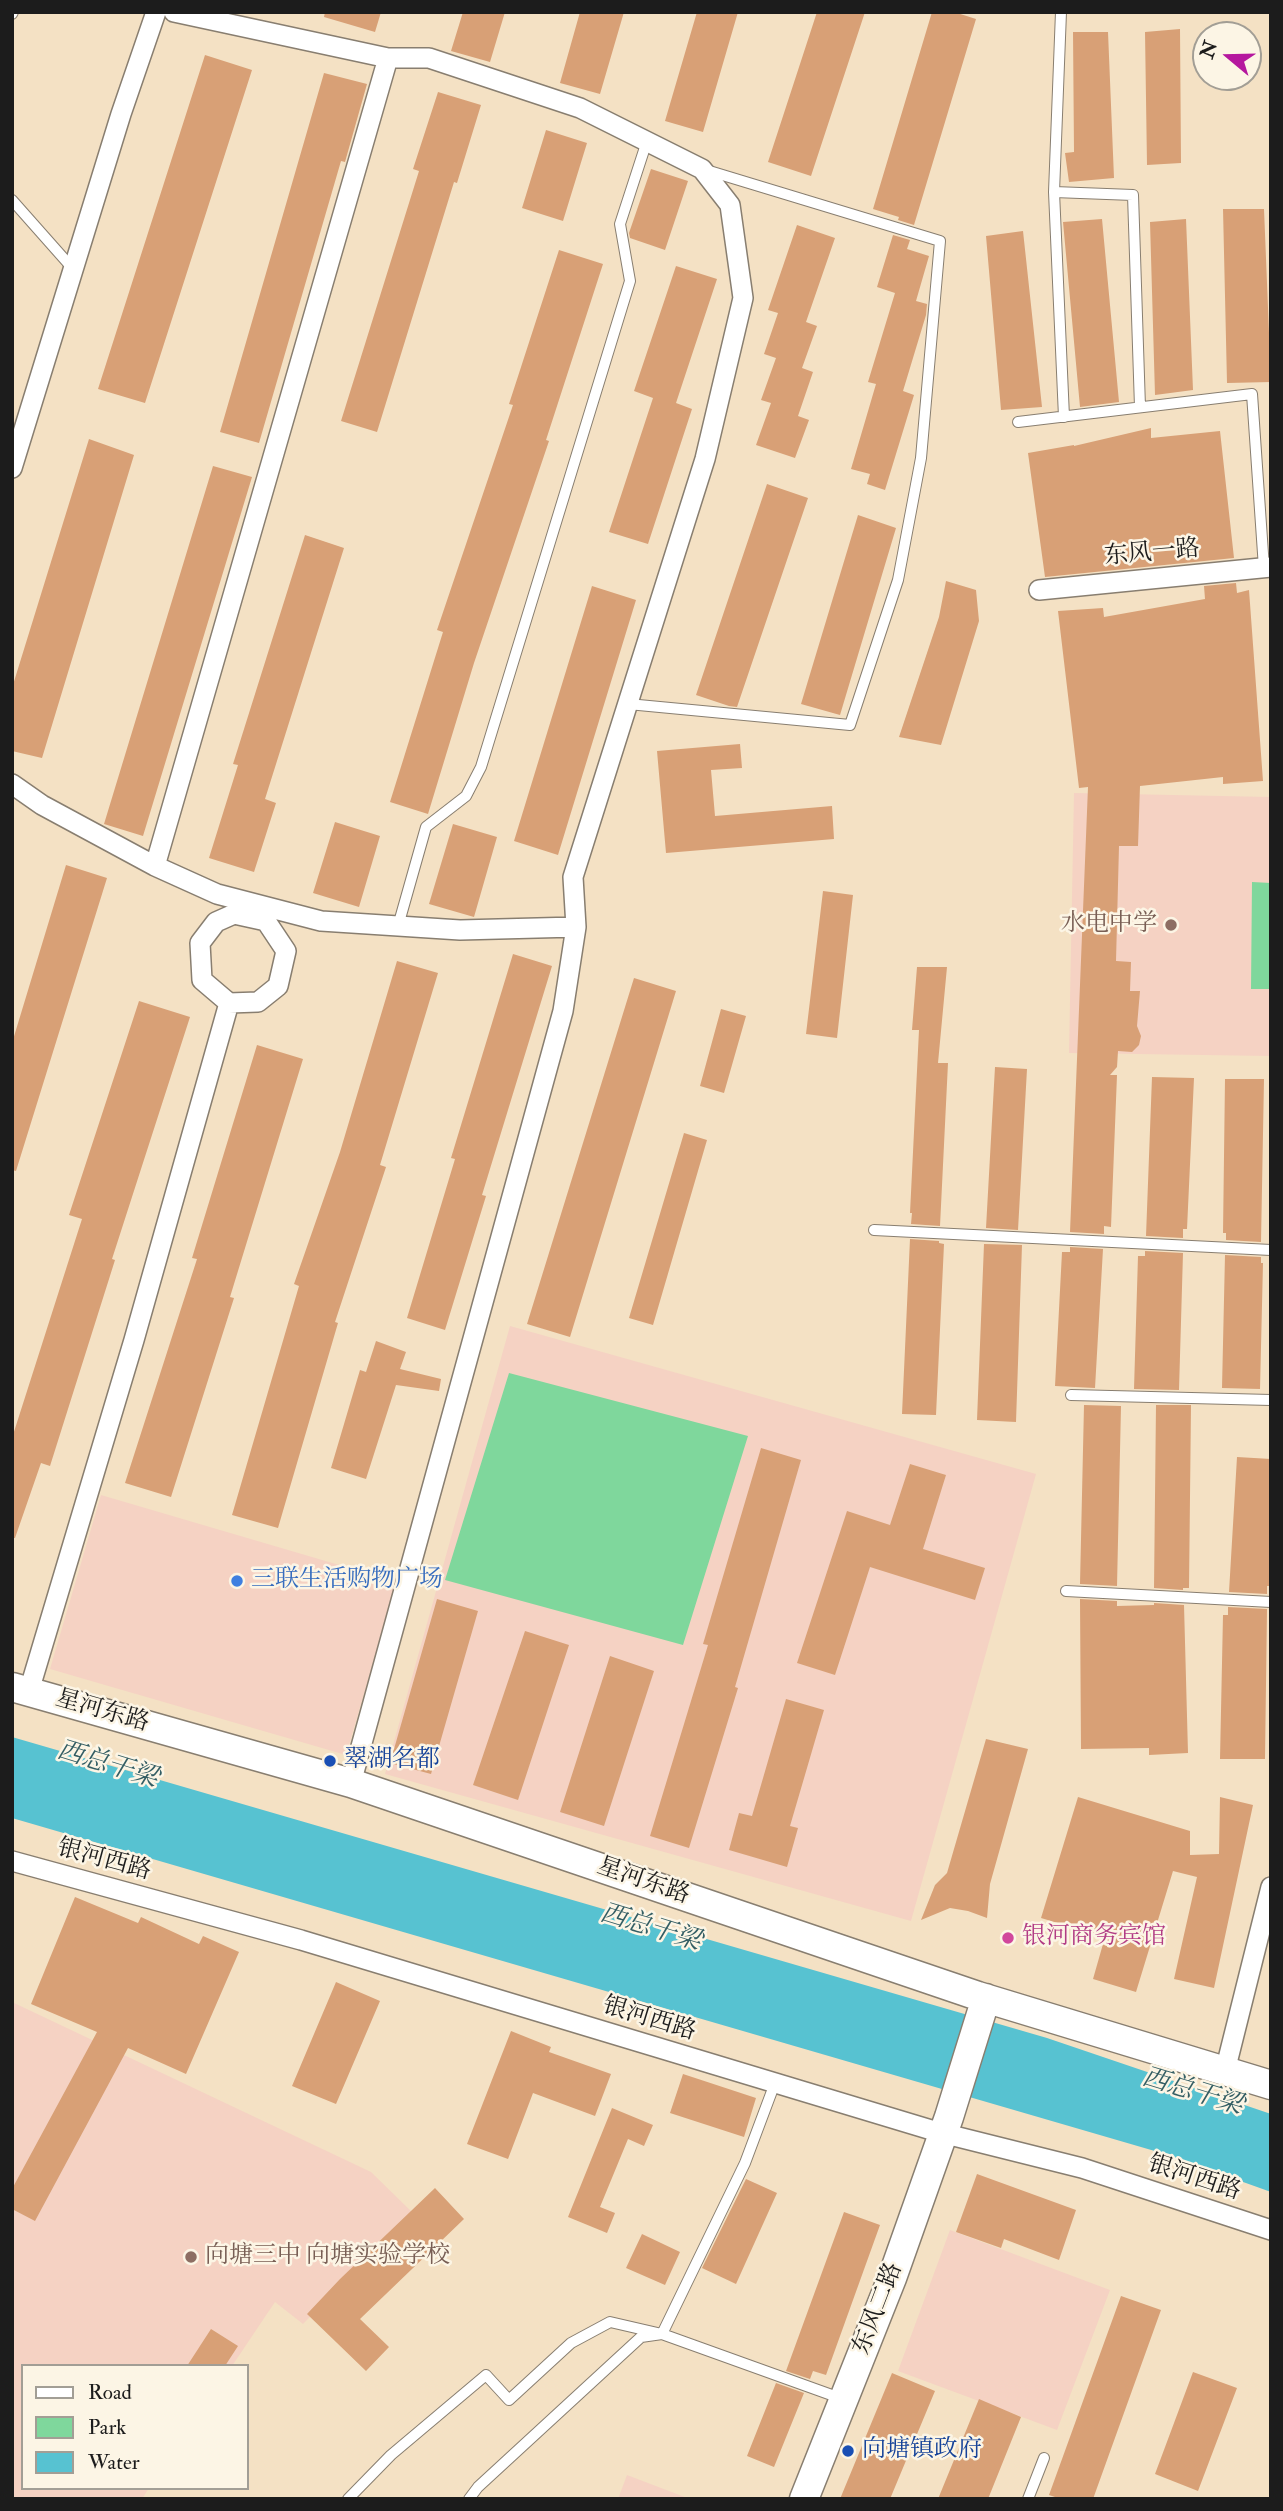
<!DOCTYPE html>
<meta charset="utf-8">
<style>
body{margin:0}
#map{position:relative;width:1283px;height:2511px;overflow:hidden;background:#f4e1c4;font-family:"IM FELL Double Pica",serif}
canvas{display:block}
.frame{position:absolute;inset:0;border:14px solid #1c1c1c;pointer-events:none}
.legend{position:absolute;left:21px;top:2364px;width:228px;height:126px;box-sizing:border-box;background:#fcf5e5;border:2px solid #a29e95;margin:0;padding:9px 12px;list-style:none;font-size:21px;color:#1c1c1c}
.legend li{display:flex;align-items:center;gap:14px;height:35px}
.legend b{width:35px;border:2px solid #a29e95}
.north{position:absolute;left:1192px;top:21px;width:70px;height:70px;box-sizing:border-box;background:#fcf5e5;border:2px solid #a29e95;border-radius:50%;rotate:289deg;font-size:19px;font-weight:700;line-height:28px;text-align:center;color:#1c1c1c}
.north::after{content:'';display:block;margin:auto;width:24px;height:32px;background:#b5179e;clip-path:polygon(50% 0,100% 100%,50% 72%,0 100%)}
</style>
<div id="map">
<canvas width="1283" height="2511"></canvas>
<div class="frame"></div>
<ul class="legend">
<li><b style="height:9px;background:#fff"></b>Road</li>
<li><b style="height:19px;background:#7fd79c"></b>Park</li>
<li><b style="height:19px;background:#57c2d1"></b>Water</li>
</ul>
<div class="north">N</div>
</div>
<script>
const ctx = document.querySelector('canvas').getContext('2d');
ctx.lineJoin = 'round';
function fillPath(path, color) {
  ctx.fillStyle = color;
  ctx.fill(path, 'evenodd');
}
function toPath(rows) {
  const path = new Path2D();
  for (const r of rows) {
    path.moveTo(r[0], r[1]);
    for (let i = 2; i < r.length; i += 2) path.lineTo(r[i], r[i + 1]);
  }
  return path;
}
function strokePath(path, color, width, dash) {
  ctx.strokeStyle = color;
  ctx.lineWidth = width;
  ctx.lineCap = dash ? 'butt' : 'round';
  ctx.setLineDash(dash || []);
  ctx.stroke(path);
}
function label(font, color, halo, rows, align = 'center') {
  ctx.font = font + ' "IM FELL Double Pica","Noto Serif SC",serif';
  ctx.lineWidth = 5;
  ctx.setLineDash([]);
  ctx.textBaseline = 'middle';
  ctx.strokeStyle = halo;
  ctx.fillStyle = color;
  for (const [text, x, y, turn = 0] of rows) {
    ctx.save();
    ctx.translate(x, y);
    ctx.rotate((+turn || 0) * Math.PI / 180);
    ctx.textAlign = isNaN(turn) ? turn : align;
    if (halo) ctx.strokeText(text, 0, 0);
    ctx.fillText(text, 0, 0);
    ctx.restore();
  }
}
const built = toPath([
 [1074,793,1271,797,1271,1056,1069,1053],
 [510,1326,1036,1474,911,1921,385,1774],
 [101,1495,397,1582,346,1755,50,1669],
 [12,2002,371,2172,413,2213,303,2324,275,2302,232,2366,23,2366,23,2488,149,2488,142,2499,12,2499],
 [950,2230,1110,2290,1057,2430,898,2371],
 [627,2475,690,2499,618,2499]
]);
const green = toPath([
 [1252,882,1271,883,1271,989,1251,989],
 [509,1373,748,1436,683,1645,445,1580]
]);
const water = toPath([
 [12,1737,1047,2038,1271,2114,1271,2192,1165,2154,12,1818]
]);
const building = toPath([
 [325,12,381,12,375,32,324,17],
 [463,12,505,12,490,62,451,51],
 [580,12,624,12,600,94,560,83],
 [697,12,738,12,703,132,665,121],
 [817,12,865,12,811,176,768,162],
 [932,12,954,12,976,19,914,225,898,220,899,217,873,209],
 [1180,29,1181,163,1147,165,1145,32],
 [1073,32,1108,32,1114,178,1069,182,1065,153,1074,152],
 [205,55,252,70,145,403,98,389],
 [324,73,367,84,345,162,341,161,259,443,220,432],
 [438,92,481,105,457,183,454,182,377,432,341,421,419,171,413,169],
 [546,130,587,143,563,221,522,208],
 [651,169,688,181,665,250,630,238,629,233],
 [1223,209,1264,209,1271,382,1227,383],
 [1102,219,1119,402,1080,407,1063,222],
 [1186,219,1193,390,1155,395,1150,222],
 [797,225,835,238,806,322,817,326,802,368,813,372,798,416,809,420,795,458,756,445,771,403,761,400,776,358,764,354,778,313,768,310],
 [1023,231,1042,407,1001,410,986,236],
 [893,235,910,240,907,249,929,256,916,301,927,304,926,315,903,391,914,395,885,490,867,484,870,474,851,469,876,384,868,382,895,293,877,287],
 [559,250,603,264,546,440,549,441,474,663,428,814,390,802,443,632,437,630,513,405,509,404],
 [676,266,717,279,676,403,692,409,648,544,609,532,653,398,634,391],
 [1151,428,1151,438,1220,431,1234,558,1045,577,1028,453,1074,445,1074,446],
 [89,439,134,455,42,758,12,751,12,688],
 [213,466,252,477,143,836,104,824],
 [767,484,808,498,737,707,729,706,696,695],
 [858,515,896,528,840,715,801,704],
 [305,535,344,548,265,799,276,803,254,872,209,858,238,765,233,764],
 [946,581,976,590,979,621,941,745,899,737,939,617],
 [1236,583,1237,593,1249,590,1263,781,1223,784,1223,777,1140,786,1138,846,1119,846,1116,961,1131,962,1130,991,1140,991,1137,1026,1141,1036,1139,1045,1132,1052,1118,1051,1117,1067,1110,1075,1117,1075,1111,1227,1104,1226,1104,1234,1070,1232,1088,787,1079,788,1058,611,1103,608,1104,617,1205,599,1204,586],
 [592,586,636,600,558,855,514,841],
 [740,744,742,768,711,770,715,816,832,806,834,839,666,853,657,751],
 [335,822,380,836,359,907,313,893],
 [453,824,497,837,474,917,429,904],
 [66,865,107,878,16,1171,12,1170,12,1043],
 [823,891,853,895,837,1038,806,1034],
 [513,954,552,966,482,1195,486,1196,445,1330,407,1318,455,1159,451,1158],
 [397,961,438,973,380,1165,386,1167,335,1322,338,1323,278,1528,232,1515,299,1286,294,1284,340,1152],
 [917,967,947,967,938,1063,948,1063,940,1226,911,1224,912,1213,910,1213,919,1030,912,1030],
 [634,978,676,991,570,1337,527,1324],
 [139,1001,190,1017,112,1259,115,1260,50,1466,41,1463,15,1538,12,1538,12,1438,82,1219,69,1215],
 [721,1009,746,1016,724,1093,700,1086],
 [257,1045,303,1059,230,1297,234,1298,171,1497,125,1483,197,1259,192,1258],
 [995,1067,1027,1069,1018,1230,986,1228],
 [1152,1077,1194,1078,1187,1229,1183,1229,1183,1238,1146,1236],
 [1225,1079,1264,1079,1261,1242,1226,1240,1226,1233,1223,1233],
 [684,1133,707,1140,653,1325,629,1318],
 [910,1239,939,1241,939,1243,944,1244,936,1415,902,1414],
 [984,1244,1022,1245,1016,1422,977,1420],
 [1070,1247,1103,1249,1095,1388,1055,1386,1062,1252,1070,1252],
 [1145,1251,1183,1253,1179,1390,1134,1389,1138,1256,1145,1256],
 [1225,1255,1261,1257,1261,1263,1263,1263,1260,1389,1222,1388],
 [376,1341,406,1352,400,1369,441,1379,439,1391,396,1385,366,1479,331,1468,360,1370,366,1372],
 [1084,1405,1121,1406,1117,1586,1080,1584],
 [1156,1405,1191,1405,1189,1588,1183,1588,1183,1590,1154,1588],
 [761,1448,801,1460,735,1687,738,1688,689,1848,650,1836,708,1645,703,1644],
 [1237,1457,1271,1459,1271,1586,1267,1586,1267,1594,1229,1592],
 [910,1464,946,1475,923,1549,985,1568,975,1600,870,1567,835,1675,797,1663,847,1511,890,1525],
 [437,1599,478,1611,431,1774,390,1763],
 [1080,1599,1117,1601,1117,1606,1154,1605,1154,1603,1184,1605,1188,1753,1149,1755,1149,1748,1081,1749],
 [1228,1607,1267,1609,1265,1759,1220,1759,1223,1615,1228,1615],
 [525,1631,569,1645,518,1800,473,1785],
 [610,1656,654,1671,604,1826,560,1812],
 [786,1699,824,1710,790,1826,798,1828,787,1867,729,1850,739,1813,752,1816],
 [986,1739,1028,1749,990,1884,987,1918,968,1911,950,1908,921,1920,935,1885,947,1873],
 [1078,1797,1190,1831,1190,1855,1219,1854,1220,1797,1253,1805,1214,1988,1174,1979,1197,1877,1173,1871,1136,1992,1093,1979,1105,1937,1041,1918],
 [75,1897,138,1923,141,1917,199,1944,203,1936,239,1952,186,2074,128,2048,35,2221,12,2209,12,2189,97,2032,31,2004],
 [336,1982,380,2001,336,2104,292,2086],
 [511,2031,551,2047,549,2052,611,2074,595,2116,533,2093,508,2159,467,2144],
 [683,2074,756,2098,744,2137,670,2113],
 [612,2108,653,2125,644,2146,628,2139,600,2207,615,2213,607,2233,568,2217],
 [977,2174,1076,2210,1059,2260,1004,2239,1001,2248,956,2232],
 [746,2179,777,2193,736,2284,702,2268],
 [435,2188,464,2219,360,2319,389,2347,366,2371,307,2314,340,2279],
 [844,2212,880,2225,826,2375,813,2371,810,2379,786,2371],
 [642,2234,680,2252,665,2285,626,2268],
 [1121,2296,1161,2310,1093,2499,1061,2499,1049,2495],
 [211,2329,238,2346,225,2366,187,2366],
 [1193,2372,1237,2388,1198,2491,1155,2474],
 [892,2373,935,2391,890,2499,840,2499],
 [776,2383,804,2393,774,2467,747,2456],
 [979,2399,1021,2417,988,2499,938,2499]
]);
const lane = toPath([
 [1061,12,1054,192,1064,417],
 [12,14,13,12],
 [1054,192,1133,195,1140,407],
 [12,200,74,270],
 [1018,422,1252,394,1264,568],
 [628,704,850,725,898,580,921,458,940,241,706,170],
 [398,926,426,827,466,796,481,767,630,281,620,224,647,141],
 [874,1230,1271,1250],
 [1071,1395,1271,1400],
 [1066,1591,1271,1602],
 [348,2499,391,2455,486,2375,509,2400,571,2343,610,2322,662,2334,745,2163,775,2083],
 [469,2499,478,2487,641,2337,662,2334,840,2398],
 [1028,2499,1044,2458]
]);
const street = toPath([
 [174,12,388,58],
 [12,468,121,114,156,12],
 [1039,590,1271,567],
 [12,784,42,805,155,866],
 [29,1691,134,1340,229,1003,202,980,200,943,216,922,234,914,266,921,286,951,278,986,258,1002,229,1003],
 [351,1783,563,1011,576,927,573,877,705,459,743,298,730,205,702,169,580,108,429,58,388,58,155,866,217,894,321,921,460,930,576,927],
 [12,1861,301,1940,938,2132,1082,2168,1271,2230],
 [1225,2071,1271,1887]
]);
const secondary = toPath([
 [12,1687,351,1783,978,1996,1271,2085],
 [804,2499,892,2278,949,2117,986,1998]
]);
const markers = [
 [1171,925,7,"#8d6e63"],
 [237,1581,7,"#3f7fe0"],
 [330,1761,7,"#1a4fb4"],
 [1008,1938,7,"#d1479c"],
 [191,2257,7,"#8d6e63"],
 [848,2451,7,"#1a4fb4"]
];
const streetNames = [
 ["东风一路",1152,554,-5],
 ["星河东路",102,1712,16],
 ["银河西路",104,1861,15],
 ["星河东路",643,1882,19],
 ["银河西路",649,2020,17],
 ["银河西路",1194,2179,18],
 ["东风二路",879,2309,-69]
];
const educationNames = [
 ["水电中学",1157,925],
 ["向塘三中 向塘实验学校",205,2257,"left"]
];
const shopNames = [
 ["三联生活购物广场",251,1581]
];
const transitNames = [
 ["翠湖名都",344,1761],
 ["向塘镇政府",862,2451]
];
const hotelNames = [
 ["银河商务宾馆",1022,1938]
];
const waterNames = [
 ["西总干梁",107,1766,17],
 ["西总干梁",650,1929,17],
 ["西总干梁",1192,2093,17]
];
fillPath(built, '#f5d2c3');
fillPath(green, '#7fd79c');
fillPath(water, '#57c2d1');
fillPath(building, '#d8a076');
strokePath(lane, '#887e70', 12);
strokePath(street, '#887e70', 22);
strokePath(secondary, '#887e70', 31);
strokePath(lane, '#fff', 10);
strokePath(street, '#fff', 19);
strokePath(secondary, '#fff', 28);
for (const [x, y, r, color] of markers) {
  const dot = new Path2D();
  dot.arc(x, y, r, 0, 2 * Math.PI);
  ctx.fillStyle = color;
  ctx.fill(dot);
  strokePath(dot, '#fcf5e5', 2.5);
}
label('24px', '#1c1c1c', '#fcf5e5', streetNames);
label('24px', '#785e54', '#fcf5e5', educationNames, 'right');
label('24px', '#366cbe', '#fcf5e5', shopNames, 'left');
label('24px', '#164399', '#fcf5e5', transitNames, 'left');
label('24px', '#b23c85', '#fcf5e5', hotelNames, 'left');
label('italic 26px', '#345e64', '#fcf5e5', waterNames);
</script>
